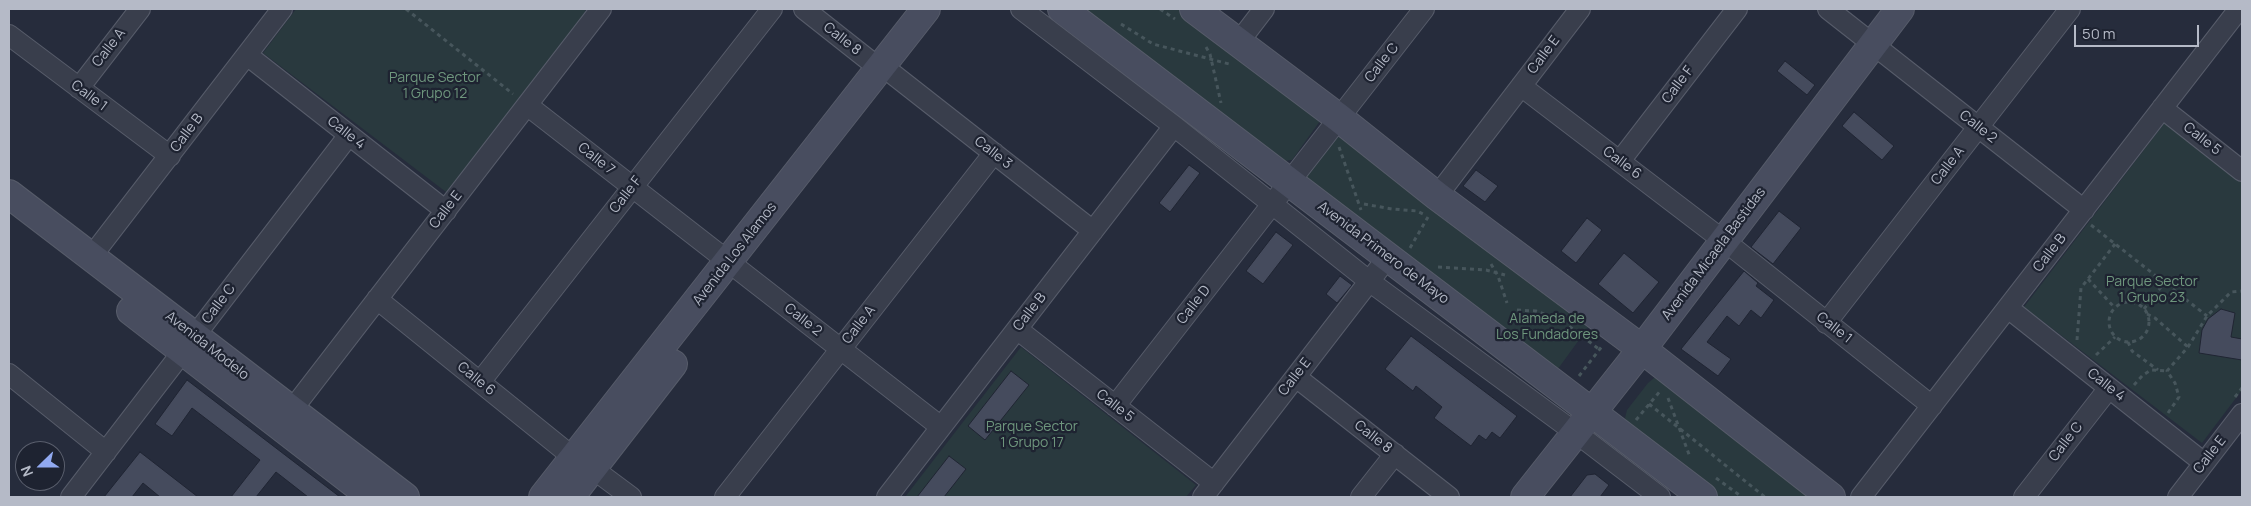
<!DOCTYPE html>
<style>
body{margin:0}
#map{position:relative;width:2251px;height:506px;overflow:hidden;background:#262c3c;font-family:Manrope,sans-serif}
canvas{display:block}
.frame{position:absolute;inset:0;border:10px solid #b5bac7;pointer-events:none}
.north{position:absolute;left:15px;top:441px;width:50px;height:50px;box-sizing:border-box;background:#1e2331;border:1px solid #5a5f6d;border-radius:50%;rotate:248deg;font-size:14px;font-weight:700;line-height:20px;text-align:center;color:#b5bac7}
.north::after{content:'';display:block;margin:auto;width:18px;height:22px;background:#91a9f0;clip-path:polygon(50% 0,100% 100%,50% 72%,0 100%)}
.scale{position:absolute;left:2074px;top:25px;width:125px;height:22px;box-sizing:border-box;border:2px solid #b5bac7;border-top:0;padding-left:6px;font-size:15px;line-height:18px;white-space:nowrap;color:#b5bac7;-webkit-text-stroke:4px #1e2331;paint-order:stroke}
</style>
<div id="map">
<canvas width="2251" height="506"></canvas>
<div class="frame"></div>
<div class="north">N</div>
<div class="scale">50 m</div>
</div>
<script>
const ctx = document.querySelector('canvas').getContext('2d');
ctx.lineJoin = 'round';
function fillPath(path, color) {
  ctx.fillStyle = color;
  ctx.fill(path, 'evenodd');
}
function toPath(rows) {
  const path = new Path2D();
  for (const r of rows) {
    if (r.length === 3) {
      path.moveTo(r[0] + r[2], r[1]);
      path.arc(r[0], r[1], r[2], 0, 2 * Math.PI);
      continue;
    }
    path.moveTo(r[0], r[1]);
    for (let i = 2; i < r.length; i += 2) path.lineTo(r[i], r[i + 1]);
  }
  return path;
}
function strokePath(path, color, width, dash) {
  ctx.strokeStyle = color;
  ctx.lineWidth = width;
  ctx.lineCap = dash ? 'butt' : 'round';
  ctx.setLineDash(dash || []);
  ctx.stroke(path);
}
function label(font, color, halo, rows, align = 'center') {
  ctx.font = font + ' Manrope,sans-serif';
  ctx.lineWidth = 4.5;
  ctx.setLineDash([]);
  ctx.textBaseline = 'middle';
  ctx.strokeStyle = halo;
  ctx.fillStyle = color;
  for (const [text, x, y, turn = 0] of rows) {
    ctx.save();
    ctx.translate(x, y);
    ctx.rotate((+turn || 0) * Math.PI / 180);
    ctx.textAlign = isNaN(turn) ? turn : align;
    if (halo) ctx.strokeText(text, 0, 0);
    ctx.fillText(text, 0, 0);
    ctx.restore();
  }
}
const green = toPath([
 [296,9,583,9,586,11,450,195,263,53],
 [1077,9,1183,9,1321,117,1320,121,1292,160,1284,161],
 [2166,121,2242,180,2242,390,2202,443,2024,307],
 [1336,132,1592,322,1555,373,1307,178,1307,170],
 [1021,347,1196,485,1186,497,905,497],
 [1661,377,1819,497,1718,497,1629,427,1625,418,1627,410,1648,383,1654,378]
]);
const building = toPath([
 [1785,61,1815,85,1807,95,1777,71,1785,61],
 [1854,112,1894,146,1882,160,1842,126,1854,112],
 [1189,165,1200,173,1170,212,1159,203,1189,165],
 [1476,170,1498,186,1485,202,1463,186,1476,170],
 [1779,211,1801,228,1773,264,1751,247,1779,211],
 [1587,218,1602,230,1576,263,1561,251,1587,218],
 [1276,232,1293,245,1263,284,1246,271,1276,232],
 [1624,253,1659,282,1633,313,1598,284,1624,253],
 [1744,271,1758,283,1756,286,1774,300,1761,318,1751,310,1739,326,1727,316,1707,342,1731,359,1718,376,1681,349,1744,271],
 [1340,276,1352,285,1337,303,1326,294,1340,276],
 [2221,309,2235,313,2231,337,2242,339,2242,360,2199,353,2202,330,2208,319,2221,309],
 [1411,336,1517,416,1500,438,1492,432,1486,440,1479,435,1471,446,1434,418,1442,407,1416,386,1413,391,1385,369,1411,336],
 [1011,371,1029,385,985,440,968,426,1011,371],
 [187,380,340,497,308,497,276,472,256,497,231,497,260,460,192,408,172,436,155,424,187,380],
 [140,452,198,497,160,497,143,483,132,497,104,497,140,452],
 [949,456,966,469,944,497,917,497,949,456],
 [1595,474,1609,485,1600,497,1570,497,1587,475,1595,474]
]);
const path = toPath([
 [406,9,513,94],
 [1160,9,1175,19],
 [1121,24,1153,44,1229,64],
 [1206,47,1210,54,1221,103],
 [1339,147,1361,210],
 [1364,204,1392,209,1417,211,1423,214],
 [2091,225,2207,316],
 [1410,248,1428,217],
 [1491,264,1498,276,1507,303],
 [1438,267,1486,270,1505,275],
 [2088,279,2115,308],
 [2129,322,20],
 [2144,309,2164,283],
 [1517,310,1536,311,1561,320,1600,350],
 [2147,314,2155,318,2188,347],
 [2077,340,2081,288,2115,244],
 [2128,342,2132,351,2158,370],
 [2096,355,2115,337],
 [1579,376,1603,345],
 [2134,385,2143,375,2151,370,2167,371],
 [2235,397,2242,388],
 [1668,398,1690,457],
 [1649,404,1765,497],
 [2168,413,2179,397,2175,383,2167,371,2188,347,2207,316,2231,292,2242,291],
 [1636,420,1661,390],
 [1716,478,1742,497]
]);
const street = toPath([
 [804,9,880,69],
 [1021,9,1174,126,1369,281,1588,442,1660,497],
 [1828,9,2084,210],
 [9,35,170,156],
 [1238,43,1264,9],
 [247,55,446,211],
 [894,75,1093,231],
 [1521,86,1724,241],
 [79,88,140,9],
 [527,105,941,427],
 [2162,108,2242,171],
 [1620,161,1737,9],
 [1437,196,1580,9],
 [1736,250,1932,406],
 [91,257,282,9],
 [377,299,574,458],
 [2008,308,2204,463],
 [1826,323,2070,9],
 [1017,329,1214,483],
 [9,374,106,452],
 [1296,377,1449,497],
 [480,382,772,9],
 [1115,406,1424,9],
 [291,411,601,9],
 [592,468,631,497],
 [71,497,349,135],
 [725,497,994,153],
 [887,497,1174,126],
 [1203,497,1388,257],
 [1361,497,1395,454],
 [1861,497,2239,9],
 [2024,497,2109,388],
 [2178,497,2242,414]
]);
const secondary = toPath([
 [1062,9,1703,497],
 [1194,9,1339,118,1437,196,1642,349,1831,497],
 [9,194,405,497],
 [131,311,372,497],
 [543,497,926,9],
 [570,497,673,364],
 [1525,497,1642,349,1900,9]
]);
const streetNames = [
 ["Calle 8",842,39,38],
 ["Calle A",109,48,-52],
 ["Calle E",1544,55,-53],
 ["Calle C",1382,63,-52],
 ["Calle F",1678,85,-53],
 ["Calle 1",89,96,37],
 ["Calle 2",1978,127,38],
 ["Calle B",187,133,-53],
 ["Calle 4",346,133,38],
 ["Calle 5",2202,139,38],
 ["Calle 3",993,153,38],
 ["Calle 7",596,159,38],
 ["Calle 6",1622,163,37],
 ["Calle A",1948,166,-52],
 ["Calle F",626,195,-52],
 ["Calle E",446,210,-52],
 ["Avenida Primero de Mayo",1383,253,37],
 ["Calle B",2050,253,-52],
 ["Avenida Los Alamos",735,254,-52],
 ["Avenida Micaela Bastidas",1714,254,-53],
 ["Calle C",219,304,-53],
 ["Calle D",1194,305,-52],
 ["Calle B",1030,312,-52],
 ["Calle 2",803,320,38],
 ["Calle A",859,325,-52],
 ["Calle 1",1834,328,38],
 ["Avenida Modelo",207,346,38],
 ["Calle E",1295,377,-52],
 ["Calle 6",476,379,39],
 ["Calle 4",2106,385,38],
 ["Calle 5",1115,406,38],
 ["Calle 8",1373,437,38],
 ["Calle C",2066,442,-52],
 ["Calle E",2210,455,-52]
];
const parkNames = [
 ["Parque Sector",435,78],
 ["1 Grupo 12",435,94],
 ["Parque Sector",2152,282],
 ["1 Grupo 23",2152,298],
 ["Alameda de",1547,319],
 ["Los Fundadores",1547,335],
 ["Parque Sector",1032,427],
 ["1 Grupo 17",1032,443]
];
fillPath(green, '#29393e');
fillPath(building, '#454b5d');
strokePath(building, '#202533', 1);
strokePath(street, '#575c6a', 22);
strokePath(secondary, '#575c6a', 30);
strokePath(path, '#47565c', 3, [4, 4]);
strokePath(street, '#393e4c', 20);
strokePath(secondary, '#484d5f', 28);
label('14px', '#b5bac7', '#1e2331', streetNames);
label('14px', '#6e967d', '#1e2331', parkNames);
</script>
